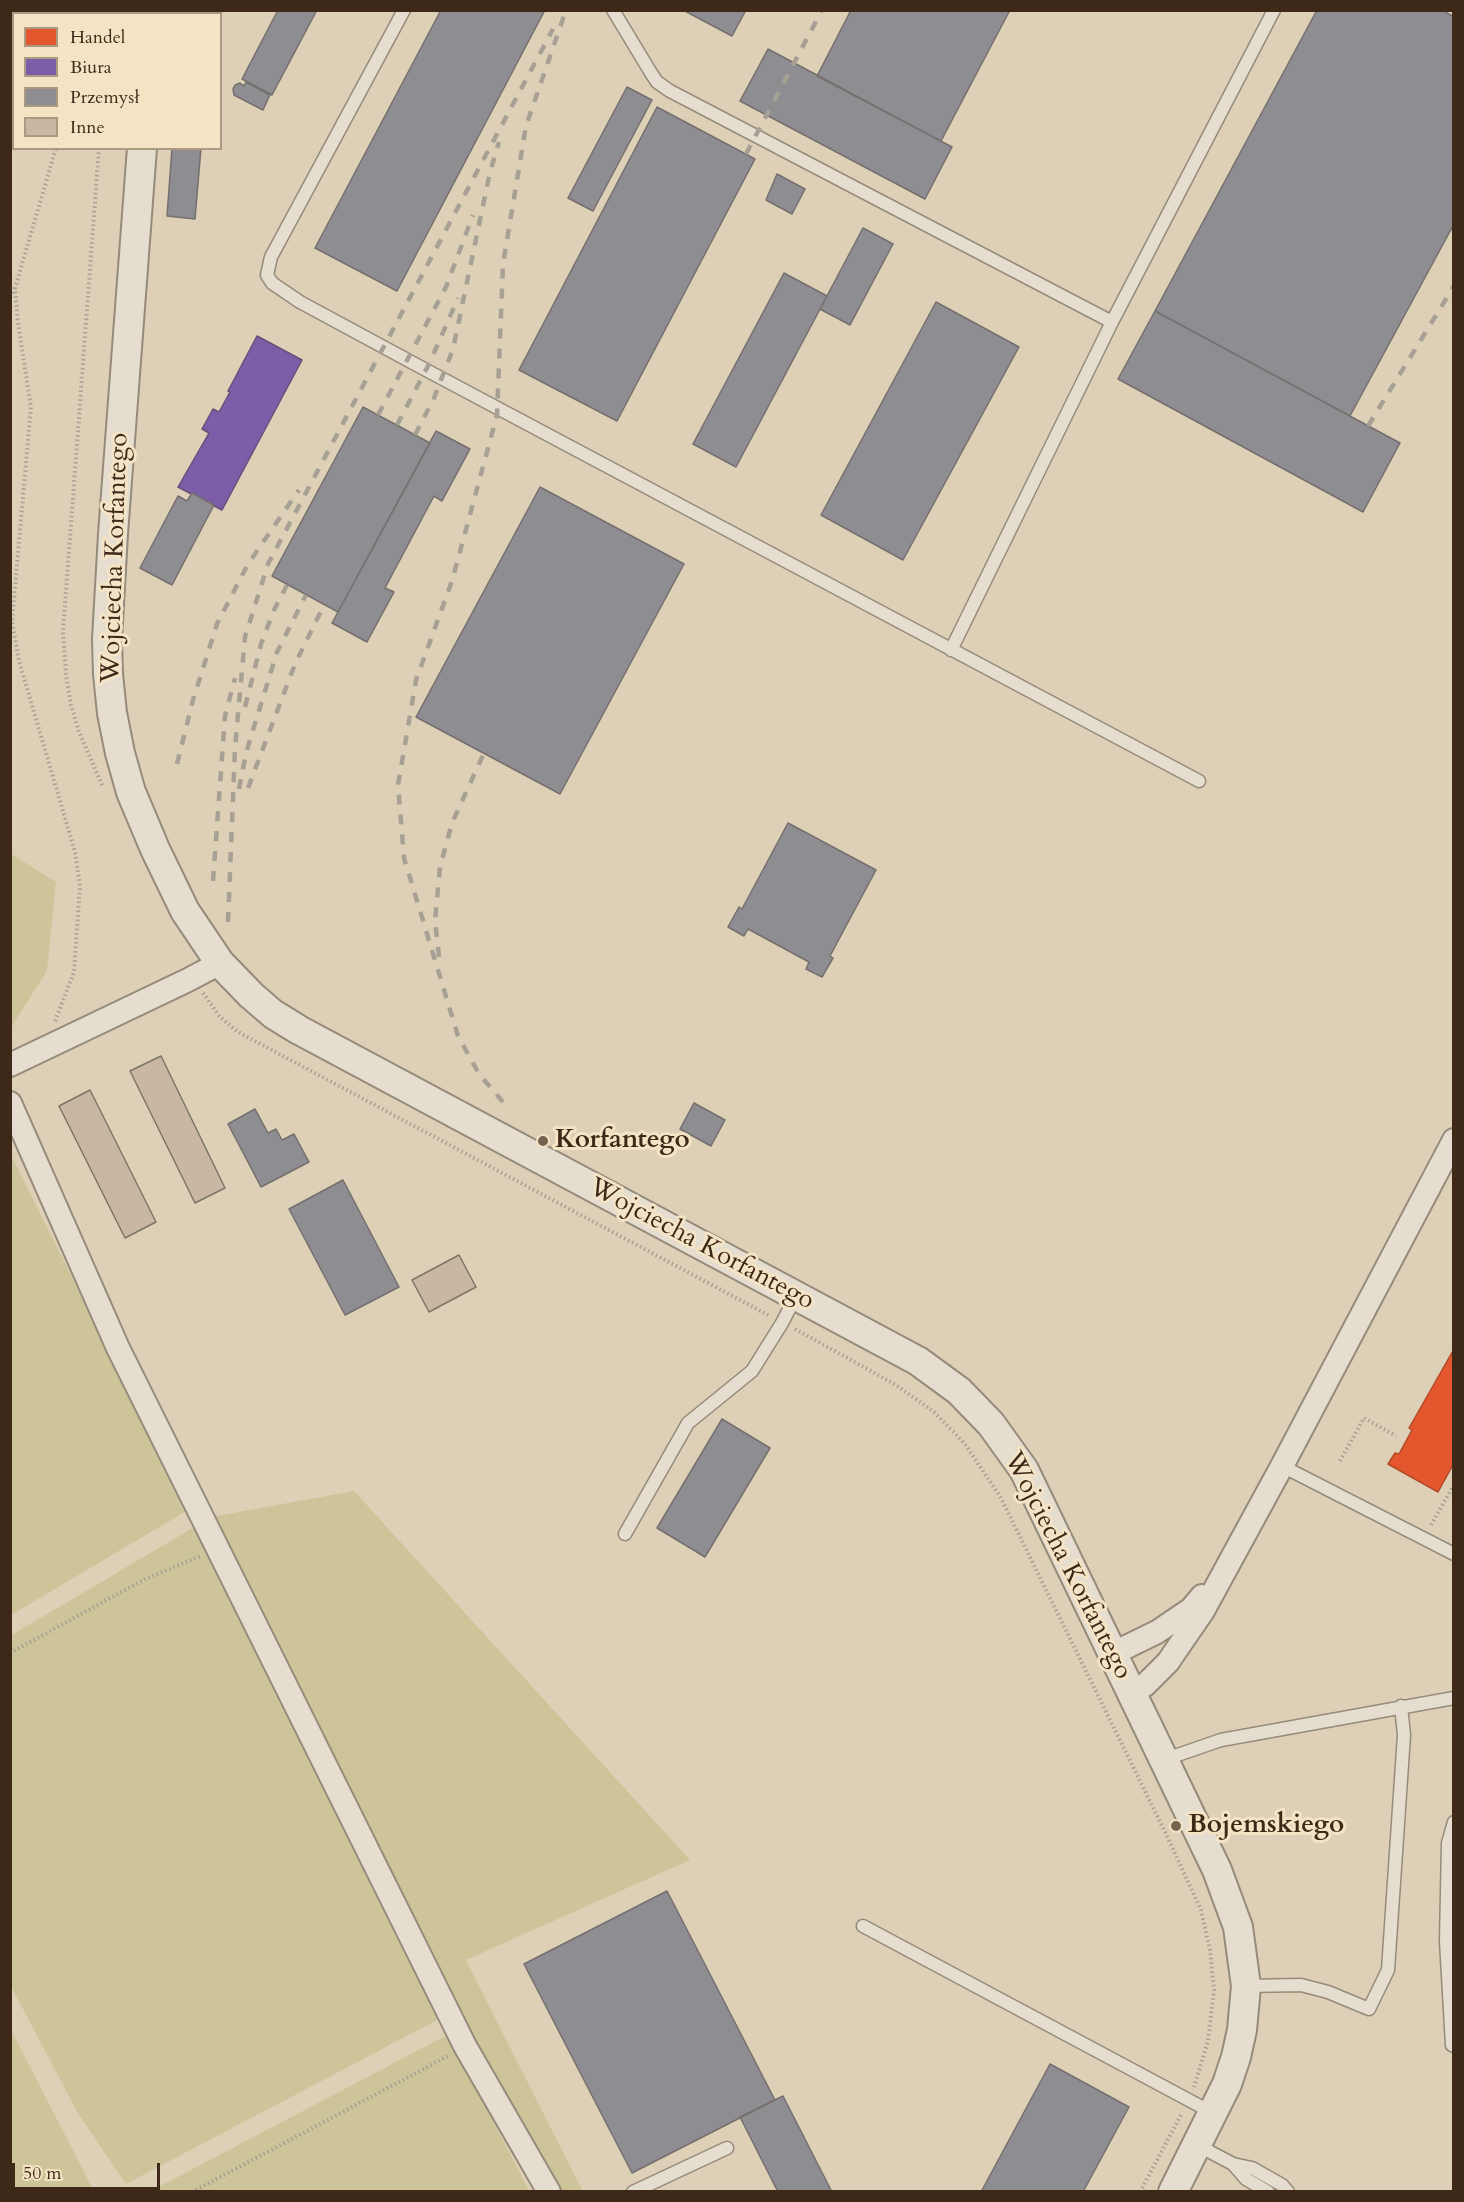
<!DOCTYPE html>
<meta charset="utf-8">
<style>
body{margin:0}
#map{position:relative;width:1464px;height:2202px;overflow:hidden;background:#ded0b6;font-family:Cardo,serif}
canvas{display:block}
.frame{position:absolute;inset:0;border:12px solid #3e2818;pointer-events:none}
.legend{position:absolute;left:12px;top:12px;width:210px;height:138px;box-sizing:border-box;background:#f4e4c5;border:2px solid #ab9980;margin:0;padding:8px 10px;list-style:none;font-size:18px;color:#3e2818}
.legend li{display:flex;align-items:center;gap:12px;height:30px}
.legend b{width:30px;border:2px solid #ab9980}
.scale{position:absolute;left:12px;top:2163px;width:148px;height:27px;box-sizing:border-box;border:3px solid #3e2818;border-top:0;padding-left:8px;font-size:18px;line-height:21px;white-space:nowrap;color:#3e2818;-webkit-text-stroke:4px #f4e4c5;paint-order:stroke}
</style>
<div id="map">
<canvas width="1464" height="2202"></canvas>
<div class="frame"></div>
<ul class="legend">
<li><b style="height:16px;background:#e4572e"></b>Handel</li>
<li><b style="height:16px;background:#7b5ea7"></b>Biura</li>
<li><b style="height:16px;background:#8d8d92"></b>Przemysł</li>
<li><b style="height:16px;background:#c9b7a4"></b>Inne</li>
</ul>
<div class="scale">50 m</div>
</div>
<script>
const g = document.querySelector('canvas').getContext('2d');
g.lineJoin = 'round';
function fill(path, color) {
  g.fillStyle = color;
  g.fill(path, 'evenodd');
}
function shape(rows) {
  const path = new Path2D();
  for (const r of rows) {
    path.moveTo(r[0], r[1]);
    for (let i = 2; i < r.length; i += 2) path.lineTo(r[i], r[i + 1]);
  }
  return path;
}
function trace(path, color, width, dash) {
  g.strokeStyle = color;
  g.lineWidth = width;
  g.lineCap = dash ? 'butt' : 'round';
  g.setLineDash(dash || []);
  g.stroke(path);
}
function label(font, color, halo, rows, align = 'center') {
  g.font = font + ' Cardo,serif';
  g.lineWidth = 6;
  g.setLineDash([]);
  g.textBaseline = 'middle';
  g.strokeStyle = halo;
  g.fillStyle = color;
  for (const [text, x, y, turn = 0] of rows) {
    g.save();
    g.translate(x, y);
    g.rotate((+turn || 0) * Math.PI / 180);
    g.textAlign = isNaN(turn) ? turn : align;
    if (halo) g.strokeText(text, 0, 0);
    g.fillText(text, 0, 0);
    g.restore();
  }
}
fill(shape([
 [11,854,56,882,47,971,11,1027],
 [10,1153,188,1510,11,1615,10,1615],
 [354,1491,690,1860,466,1960,582,2190,580,2191,549,2191,211,1517],
 [196,1526,441,2018,126,2184,77,2112,11,1986,10,1636],
 [11,2030,94,2191,11,2191],
 [449,2034,529,2191,149,2192]
]), '#cdc599');
const shops = shape([
 [1454,1349,1454,1463,1438,1492,1388,1464,1395,1453,1399,1454,1412,1430,1409,1428,1454,1349]
]);
fill(shops, '#e4572e');
trace(shops, '#b24927', 1.5);
const offices = shape([
 [257,336,302,360,222,510,178,487,209,433,202,429,213,409,219,412,230,392,228,391,257,336]
]);
fill(offices, '#7b5ea7');
trace(offices, '#694e7c', 1.5);
const industry = shape([
 [183,10,211,10,211,14,182,14,183,10],
 [278,10,317,10,272,95,242,79,278,10],
 [441,10,545,10,397,291,315,248,441,10],
 [683,10,746,10,732,36,683,10],
 [851,10,1010,10,941,141,817,76,851,10],
 [1317,10,1442,10,1454,17,1454,224,1350,416,1155,311,1317,10],
 [768,49,952,147,925,199,740,101,768,49],
 [246,82,270,95,263,110,234,95,233,89,235,85,240,83,244,86,246,82],
 [627,87,652,100,593,211,568,198,627,87],
 [657,107,755,159,617,421,519,370,657,107],
 [172,148,201,148,195,219,167,216,172,148],
 [777,174,805,189,792,214,766,200,777,174],
 [863,228,893,244,850,325,820,309,863,228],
 [784,273,827,296,736,467,693,444,784,273],
 [936,302,1019,347,903,560,821,515,936,302],
 [1155,311,1400,443,1363,512,1118,379,1155,311],
 [363,407,430,443,338,612,272,576,363,407],
 [436,431,470,449,442,501,434,496,385,588,394,592,367,642,332,623,436,431],
 [540,487,684,564,560,794,416,717,540,487],
 [192,493,214,505,172,585,140,568,178,496,187,501,192,493],
 [788,823,876,870,830,956,833,958,822,977,806,969,809,962,748,929,744,936,728,927,739,907,742,909,788,823],
 [694,1103,725,1120,711,1146,680,1129,694,1103],
 [255,1109,268,1133,276,1129,282,1140,294,1134,309,1162,261,1187,228,1124,255,1109],
 [343,1180,399,1287,345,1315,289,1209,343,1180],
 [722,1419,770,1448,705,1557,657,1528,722,1419],
 [667,1891,775,2100,632,2173,524,1964,667,1891],
 [1050,2064,1129,2107,1083,2192,981,2192,1050,2064],
 [783,2096,832,2192,778,2192,740,2117,783,2096]
]);
fill(industry, '#8d8d92');
trace(industry, '#756f6d', 1.5);
const building = shape([
 [161,1056,225,1188,195,1203,130,1071,161,1056],
 [90,1090,156,1222,125,1238,59,1106,90,1090],
 [459,1255,476,1287,429,1312,412,1280,459,1255]
]);
fill(building, '#c9b7a4');
trace(building, '#7f7566', 1.5);
const service = shape([
 [404,10,271,257,267,275,272,283,300,302,426,370,1199,781],
 [613,10,651,73,657,82,670,91,1112,322,951,650],
 [1112,322,1274,10],
 [1282,1466,1454,1554],
 [625,1534,688,1423,752,1371,782,1323,796,1296],
 [1163,1760,1221,1740,1454,1698],
 [1454,1822,1448,1843,1446,1941,1452,2045,1454,2046],
 [863,1926,1213,2113],
 [1246,1986,1301,1985,1328,1992,1369,2009,1388,1970,1404,1735,1401,1706],
 [1197,2145,1233,2164,1252,2168,1282,2185,1288,2192],
 [1233,2164,1246,2179,1268,2192],
 [633,2192,727,2148]
]);
const minor = shape([
 [10,1065,188,980,220,963],
 [10,1103,118,1348,465,2046,549,2192],
 [1112,1654,1157,1632,1191,1609,1202,1596],
 [1131,1693,1145,1685,1168,1662,1203,1611,1282,1466,1454,1140]
]);
const tertiary = shape([
 [152,14,152,10],
 [142,148,113,534,107,639,108,674,112,713,120,753,131,792,155,849,185,911,220,963,251,995,273,1014,299,1030,918,1361,959,1391,991,1424,1024,1470,1217,1870,1238,1927,1246,1986,1242,2030,1236,2057,1227,2084,1173,2192]
]);
trace(service, '#968b7b', 15);
trace(minor, '#968b7b', 26);
trace(tertiary, '#968b7b', 32);
trace(shape([
 [65,10,66,14],
 [110,14,111,10],
 [99,148,63,632,66,674,71,705,79,732,103,787],
 [10,297,15,288],
 [203,993,220,1017,238,1032,770,1316],
 [55,1021,74,972,80,886,75,852,19,661,12,621,31,407,18,323,15,288,56,148],
 [795,1329,896,1385,934,1412,965,1444,1001,1498,1167,1836,1201,1910,1210,1950,1214,1990,1208,2041,1194,2087],
 [1340,1461,1364,1418,1396,1436],
 [1431,1525,1454,1485],
 [10,1653,145,1579,201,1556],
 [192,2192,448,2056],
 [1140,2192,1182,2113]
]), '#a7a094', 4, [1.5, 3]);
trace(service, '#e4ddd0', 12);
trace(minor, '#e4ddd0', 22);
trace(tertiary, '#e4ddd0', 28);
trace(shape([
 [746,154,822,10],
 [378,415,446,287,473,215],
 [397,425,430,362,458,298],
 [1368,426,1454,286],
 [415,435,434,398,453,349,490,172,499,142],
 [245,707,261,644,274,610,287,585],
 [177,764,193,700,217,624,248,564,299,490],
 [248,788,295,664,324,605],
 [239,789,246,753,277,652,306,595],
 [213,881,225,716,235,678],
 [228,922,235,748,245,637,268,564,553,29],
 [439,957,435,921,440,867,452,823,484,753],
 [503,1102,479,1074,458,1036,404,858,398,785,416,680,452,581,497,415,503,264,526,126,566,10]
]), '#a7a094', 4.5, [10, 10]);
for (const [x, y, r, color] of [
 [543,1141,6,"#76634f"],
 [1176,1826,6,"#76634f"]
]) {
  const dot = new Path2D();
  dot.arc(x, y, r, 0, 2 * Math.PI);
  g.fillStyle = color;
  g.fill(dot);
  trace(dot, '#f4e4c5', 2);
}
label('26px', '#3e2818', '#f4e4c5', [
 ["Wojciecha Korfantego",116,558,-88],
 ["Wojciecha Korfantego",701,1245,28],
 ["Wojciecha Korfantego",1067,1566,63]
]);
label('bold 26px', '#3e2818', '#f4e4c5', [
 ["Korfantego",555,1141],
 ["Bojemskiego",1188,1826]
], 'left');
</script>
